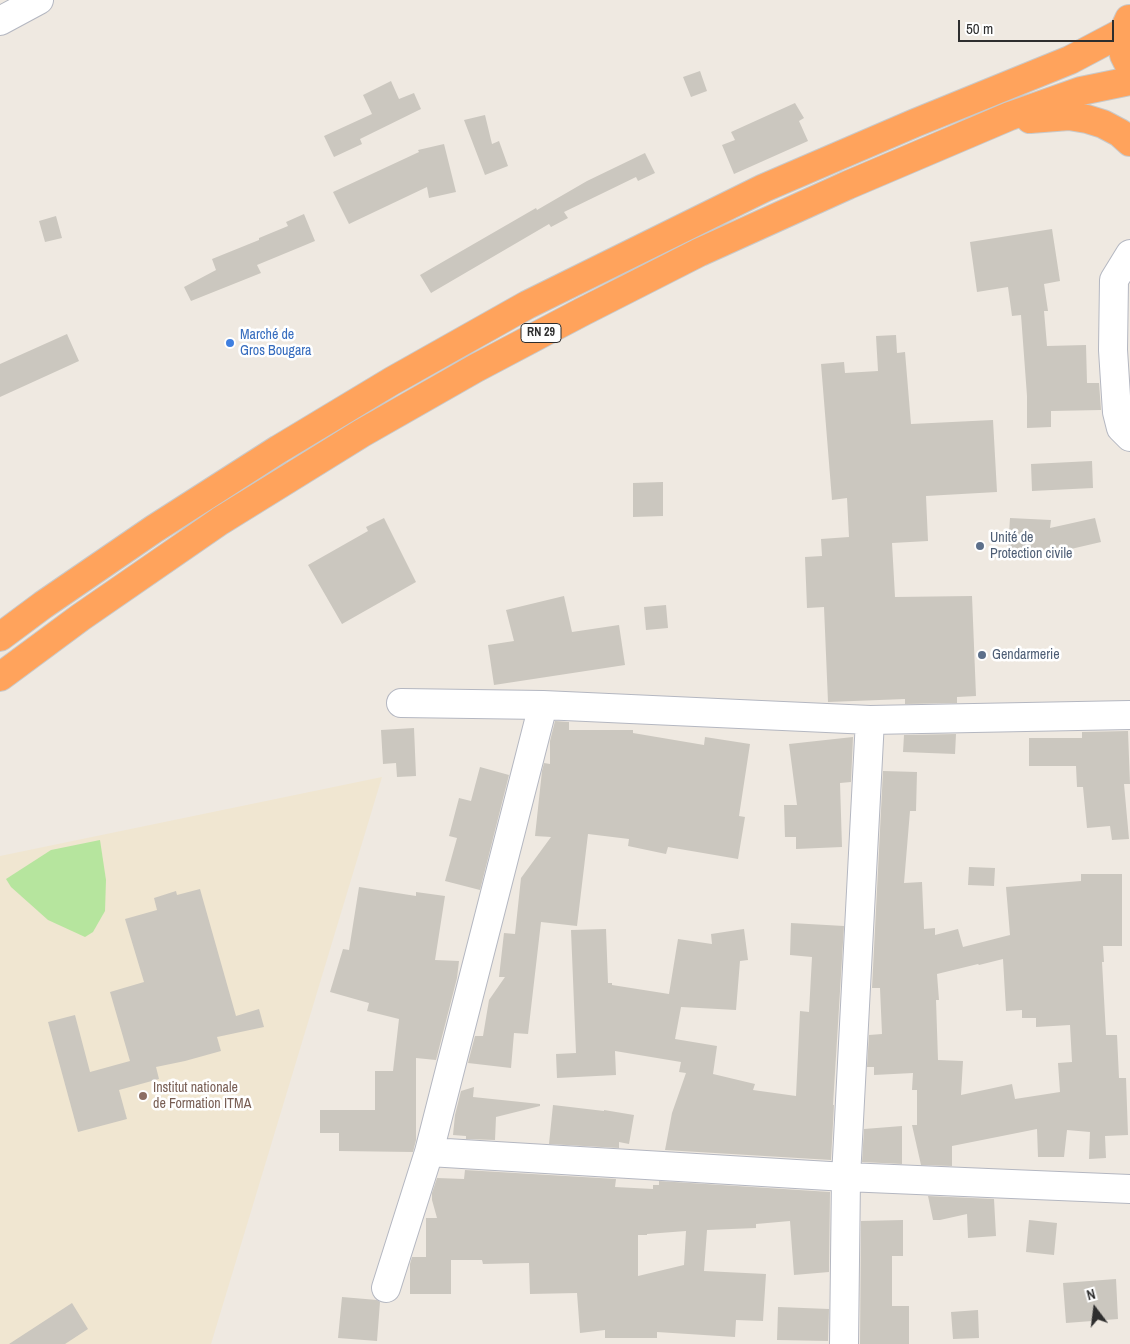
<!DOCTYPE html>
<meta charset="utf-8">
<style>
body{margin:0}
#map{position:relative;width:1130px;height:1344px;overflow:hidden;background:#efe9e1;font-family:"Archivo Narrow",sans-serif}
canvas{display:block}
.north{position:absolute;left:1070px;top:1284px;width:50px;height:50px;-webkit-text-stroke:4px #fff;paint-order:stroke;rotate:345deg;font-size:14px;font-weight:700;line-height:20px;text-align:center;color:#2e2e2e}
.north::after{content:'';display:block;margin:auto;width:18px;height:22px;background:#2e2e2e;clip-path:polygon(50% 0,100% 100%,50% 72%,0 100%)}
.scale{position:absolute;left:958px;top:20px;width:156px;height:22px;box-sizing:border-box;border:2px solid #2e2e2e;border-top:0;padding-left:6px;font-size:15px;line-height:18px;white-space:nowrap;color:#2e2e2e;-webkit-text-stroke:4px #fff;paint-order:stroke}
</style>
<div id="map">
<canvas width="1130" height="1344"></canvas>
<div class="north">N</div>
<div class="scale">50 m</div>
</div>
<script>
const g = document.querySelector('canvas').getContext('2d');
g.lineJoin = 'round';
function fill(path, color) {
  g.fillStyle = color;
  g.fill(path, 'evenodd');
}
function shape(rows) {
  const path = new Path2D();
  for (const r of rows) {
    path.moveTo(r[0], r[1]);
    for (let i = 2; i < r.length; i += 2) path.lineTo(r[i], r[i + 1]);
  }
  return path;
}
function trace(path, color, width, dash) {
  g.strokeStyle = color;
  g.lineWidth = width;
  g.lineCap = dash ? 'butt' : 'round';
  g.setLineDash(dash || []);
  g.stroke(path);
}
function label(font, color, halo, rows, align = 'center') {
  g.font = font + ' "Archivo Narrow",sans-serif';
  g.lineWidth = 5;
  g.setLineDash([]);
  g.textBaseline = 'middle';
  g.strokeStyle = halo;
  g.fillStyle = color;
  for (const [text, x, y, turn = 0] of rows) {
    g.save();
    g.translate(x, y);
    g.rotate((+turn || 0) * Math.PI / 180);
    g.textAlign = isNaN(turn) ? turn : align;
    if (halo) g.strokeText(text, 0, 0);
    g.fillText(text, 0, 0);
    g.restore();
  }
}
fill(shape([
 [382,777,211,1344,0,1344,0,856]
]), '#f0e6d1');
fill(shape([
 [100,840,106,880,105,911,93,932,85,937,48,920,11,887,6,879,51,850]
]), '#b6e59e');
fill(shape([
 [700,71,707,91,691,97,683,77],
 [391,81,399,99,414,93,421,109,360,139,362,144,334,157,324,136,372,114,363,95],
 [795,103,804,118,799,121,808,141,734,174,722,145,735,140,731,132],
 [485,115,492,144,499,141,508,166,485,175,464,120],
 [444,144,456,192,429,198,427,187,349,224,333,192,419,152,418,150],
 [645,153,655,173,638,181,636,177,564,212,568,218,551,227,549,224,431,293,420,275,536,208,537,210,587,181],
 [304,214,315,241,257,265,261,273,191,301,184,287,216,270,212,259,259,240,259,238,288,226,286,222],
 [56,216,62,238,45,242,39,221],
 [1052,229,1060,281,1044,284,1048,311,1044,311,1047,346,1086,345,1087,383,1099,383,1101,410,1051,411,1051,427,1027,428,1027,396,1021,315,1012,316,1008,287,977,292,970,242],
 [67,334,79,361,0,397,0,364],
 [896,335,897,353,905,352,911,424,993,420,997,492,926,496,928,541,892,543,895,597,972,596,976,696,957,697,957,703,905,704,905,699,828,702,824,607,807,608,805,557,822,556,821,539,849,537,847,498,832,500,821,364,844,362,845,373,878,371,876,336],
 [1092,461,1093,488,1032,491,1031,464],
 [663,482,663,516,633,517,633,483],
 [384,518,416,582,342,624,308,565,368,531,366,527],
 [1010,518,1051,520,1050,528,1095,518,1101,542,1058,552,1008,550],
 [564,596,572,632,619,625,625,665,494,685,488,645,514,641,506,610],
 [666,605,668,628,646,630,644,607],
 [555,721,569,722,569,730,633,730,633,733,704,745,705,737,750,744,739,816,745,817,738,859,668,847,666,854,628,846,629,839,588,834,577,926,541,922,528,1034,514,1033,511,1068,468,1063,475,1036,483,1036,489,1000,505,977,499,977,504,933,515,934,521,878,551,837,535,836,542,771,544,763,550,764,550,741],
 [414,728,416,776,397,777,396,763,383,764,381,730],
 [1128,731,1130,784,1124,784,1129,839,1112,840,1110,826,1087,828,1083,787,1077,787,1076,766,1029,766,1029,738,1082,738,1082,732],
 [956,734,955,754,903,752,904,735],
 [853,737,851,782,840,783,842,847,796,849,796,837,785,837,784,805,797,805,789,744],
 [480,767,509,775,480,890,445,881,457,838,449,836,459,798,471,801],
 [883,771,917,772,916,811,910,811,904,883,922,882,924,929,935,928,935,935,958,929,963,947,1010,935,1006,887,1081,881,1081,874,1122,874,1122,946,1103,946,1104,962,1102,962,1106,1035,1117,1035,1119,1078,1126,1078,1128,1135,1105,1136,1106,1158,1089,1159,1090,1132,1067,1130,1064,1157,1038,1157,1037,1129,952,1146,952,1166,921,1165,912,1125,917,1125,917,1090,912,1090,913,1073,874,1075,874,1067,867,1067,869,1035,882,1034,880,988,872,988],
 [1003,959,1006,1011,1022,1010,1022,1018,1036,1018,1036,1027,1070,1025,1072,1062,1058,1063,1060,1092,1015,1099,1012,1084,961,1095,963,1061,938,1060,936,1000,939,1000,937,974,978,964,979,965],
 [969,867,995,868,994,886,968,885],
 [359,887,416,896,416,892,445,896,435,960,459,961,457,978,436,1060,416,1058,416,1140,413,1152,339,1151,339,1133,320,1133,320,1110,375,1110,375,1071,393,1071,399,1019,367,1011,369,1003,330,992,343,949,349,950],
 [200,889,236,1016,259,1009,264,1027,217,1037,221,1051,185,1061,156,1067,159,1079,119,1090,127,1119,78,1132,48,1022,75,1015,90,1072,130,1061,110,992,144,982,125,919,157,910,154,898,176,891,177,895],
 [791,923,844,926,833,1105,834,1105,831,1160,665,1150,672,1113,686,1073,679,1072,681,1062,615,1051,616,1075,557,1078,556,1054,576,1053,571,930,606,929,608,983,612,983,612,985,669,994,678,939,712,944,711,934,744,929,748,960,740,961,736,1010,681,1007,675,1039,717,1046,713,1074,755,1084,753,1090,796,1096,800,1011,809,1012,812,957,790,955],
 [474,1087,473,1097,540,1104,540,1106,496,1117,495,1140,466,1139,466,1136,453,1135,455,1115,461,1091],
 [553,1105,604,1111,604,1110,634,1115,629,1144,619,1142,619,1148,549,1144],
 [902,1126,902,1164,862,1162,864,1129],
 [465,1170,616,1179,615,1187,653,1189,653,1185,659,1185,659,1181,830,1192,829,1272,794,1275,790,1221,756,1224,756,1228,707,1230,704,1271,766,1274,763,1321,736,1320,735,1337,657,1332,657,1338,605,1338,605,1330,580,1333,577,1293,530,1294,529,1263,483,1264,482,1260,451,1260,451,1294,410,1294,410,1264,412,1257,426,1257,426,1218,437,1218,432,1200,432,1193,437,1178,464,1179],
 [686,1231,684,1265,638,1276,638,1235,647,1235,647,1234],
 [928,1196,994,1199,996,1236,968,1238,967,1214,940,1220,933,1220],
 [903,1220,903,1256,892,1256,892,1306,909,1306,909,1344,860,1344,861,1221],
 [1029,1220,1057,1223,1054,1255,1026,1252],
 [1116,1279,1118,1319,1066,1323,1063,1283],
 [342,1297,377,1300,380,1302,377,1341,338,1338],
 [72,1303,88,1329,65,1344,9,1344],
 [778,1307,829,1309,828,1341,777,1340],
 [978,1310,979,1338,953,1339,951,1312]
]), '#cbc7bf');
const minor = shape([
 [0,21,39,0],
 [1130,254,1114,280,1113,350,1117,412,1121,428,1130,437],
 [401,703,543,705,870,720,1130,715],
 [429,1152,846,1177,1130,1189],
 [386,1288,429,1152,543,705],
 [844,1344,846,1177,870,720]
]);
const highway = shape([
 [1129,19,1123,32,1122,43,1124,55,1130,67],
 [1030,119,1069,116,1087,119,1103,124,1120,133,1130,142],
 [0,637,43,605,154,529,279,449,392,381,527,305,764,188,915,123,1070,60,1123,32],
 [0,677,81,617,220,521,362,433,476,368,582,312,700,252,848,185,1010,116,1081,91,1130,81]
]);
trace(minor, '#b4b7c1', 30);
trace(highway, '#c9c9c9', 30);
trace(minor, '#fff', 28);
trace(highway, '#ffa35c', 28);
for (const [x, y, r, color] of [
 [230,343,5,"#3f7fe0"],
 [980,546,5,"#5c6f8a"],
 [982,655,5,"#5c6f8a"],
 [143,1096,5,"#8d6e63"]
]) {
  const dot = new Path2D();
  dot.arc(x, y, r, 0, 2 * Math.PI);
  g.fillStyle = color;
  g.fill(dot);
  trace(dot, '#fff', 2);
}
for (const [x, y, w] of [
 [541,333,40]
]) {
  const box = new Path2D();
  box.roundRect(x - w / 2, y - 9.5, w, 19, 4);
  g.fillStyle = '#fff';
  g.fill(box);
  trace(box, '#2e2e2e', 1);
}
label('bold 12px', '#2e2e2e', null, [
 ["RN 29",541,333]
]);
label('14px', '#366cbe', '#fff', [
 ["Marché de",240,335],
 ["Gros Bougara",240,351]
], 'left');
label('14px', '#4e5e75', '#fff', [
 ["Unité de",990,538],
 ["Protection civile",990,554],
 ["Gendarmerie",992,655]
], 'left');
label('14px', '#785e54', '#fff', [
 ["Institut nationale",153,1088],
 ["de Formation ITMA",153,1104]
], 'left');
</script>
